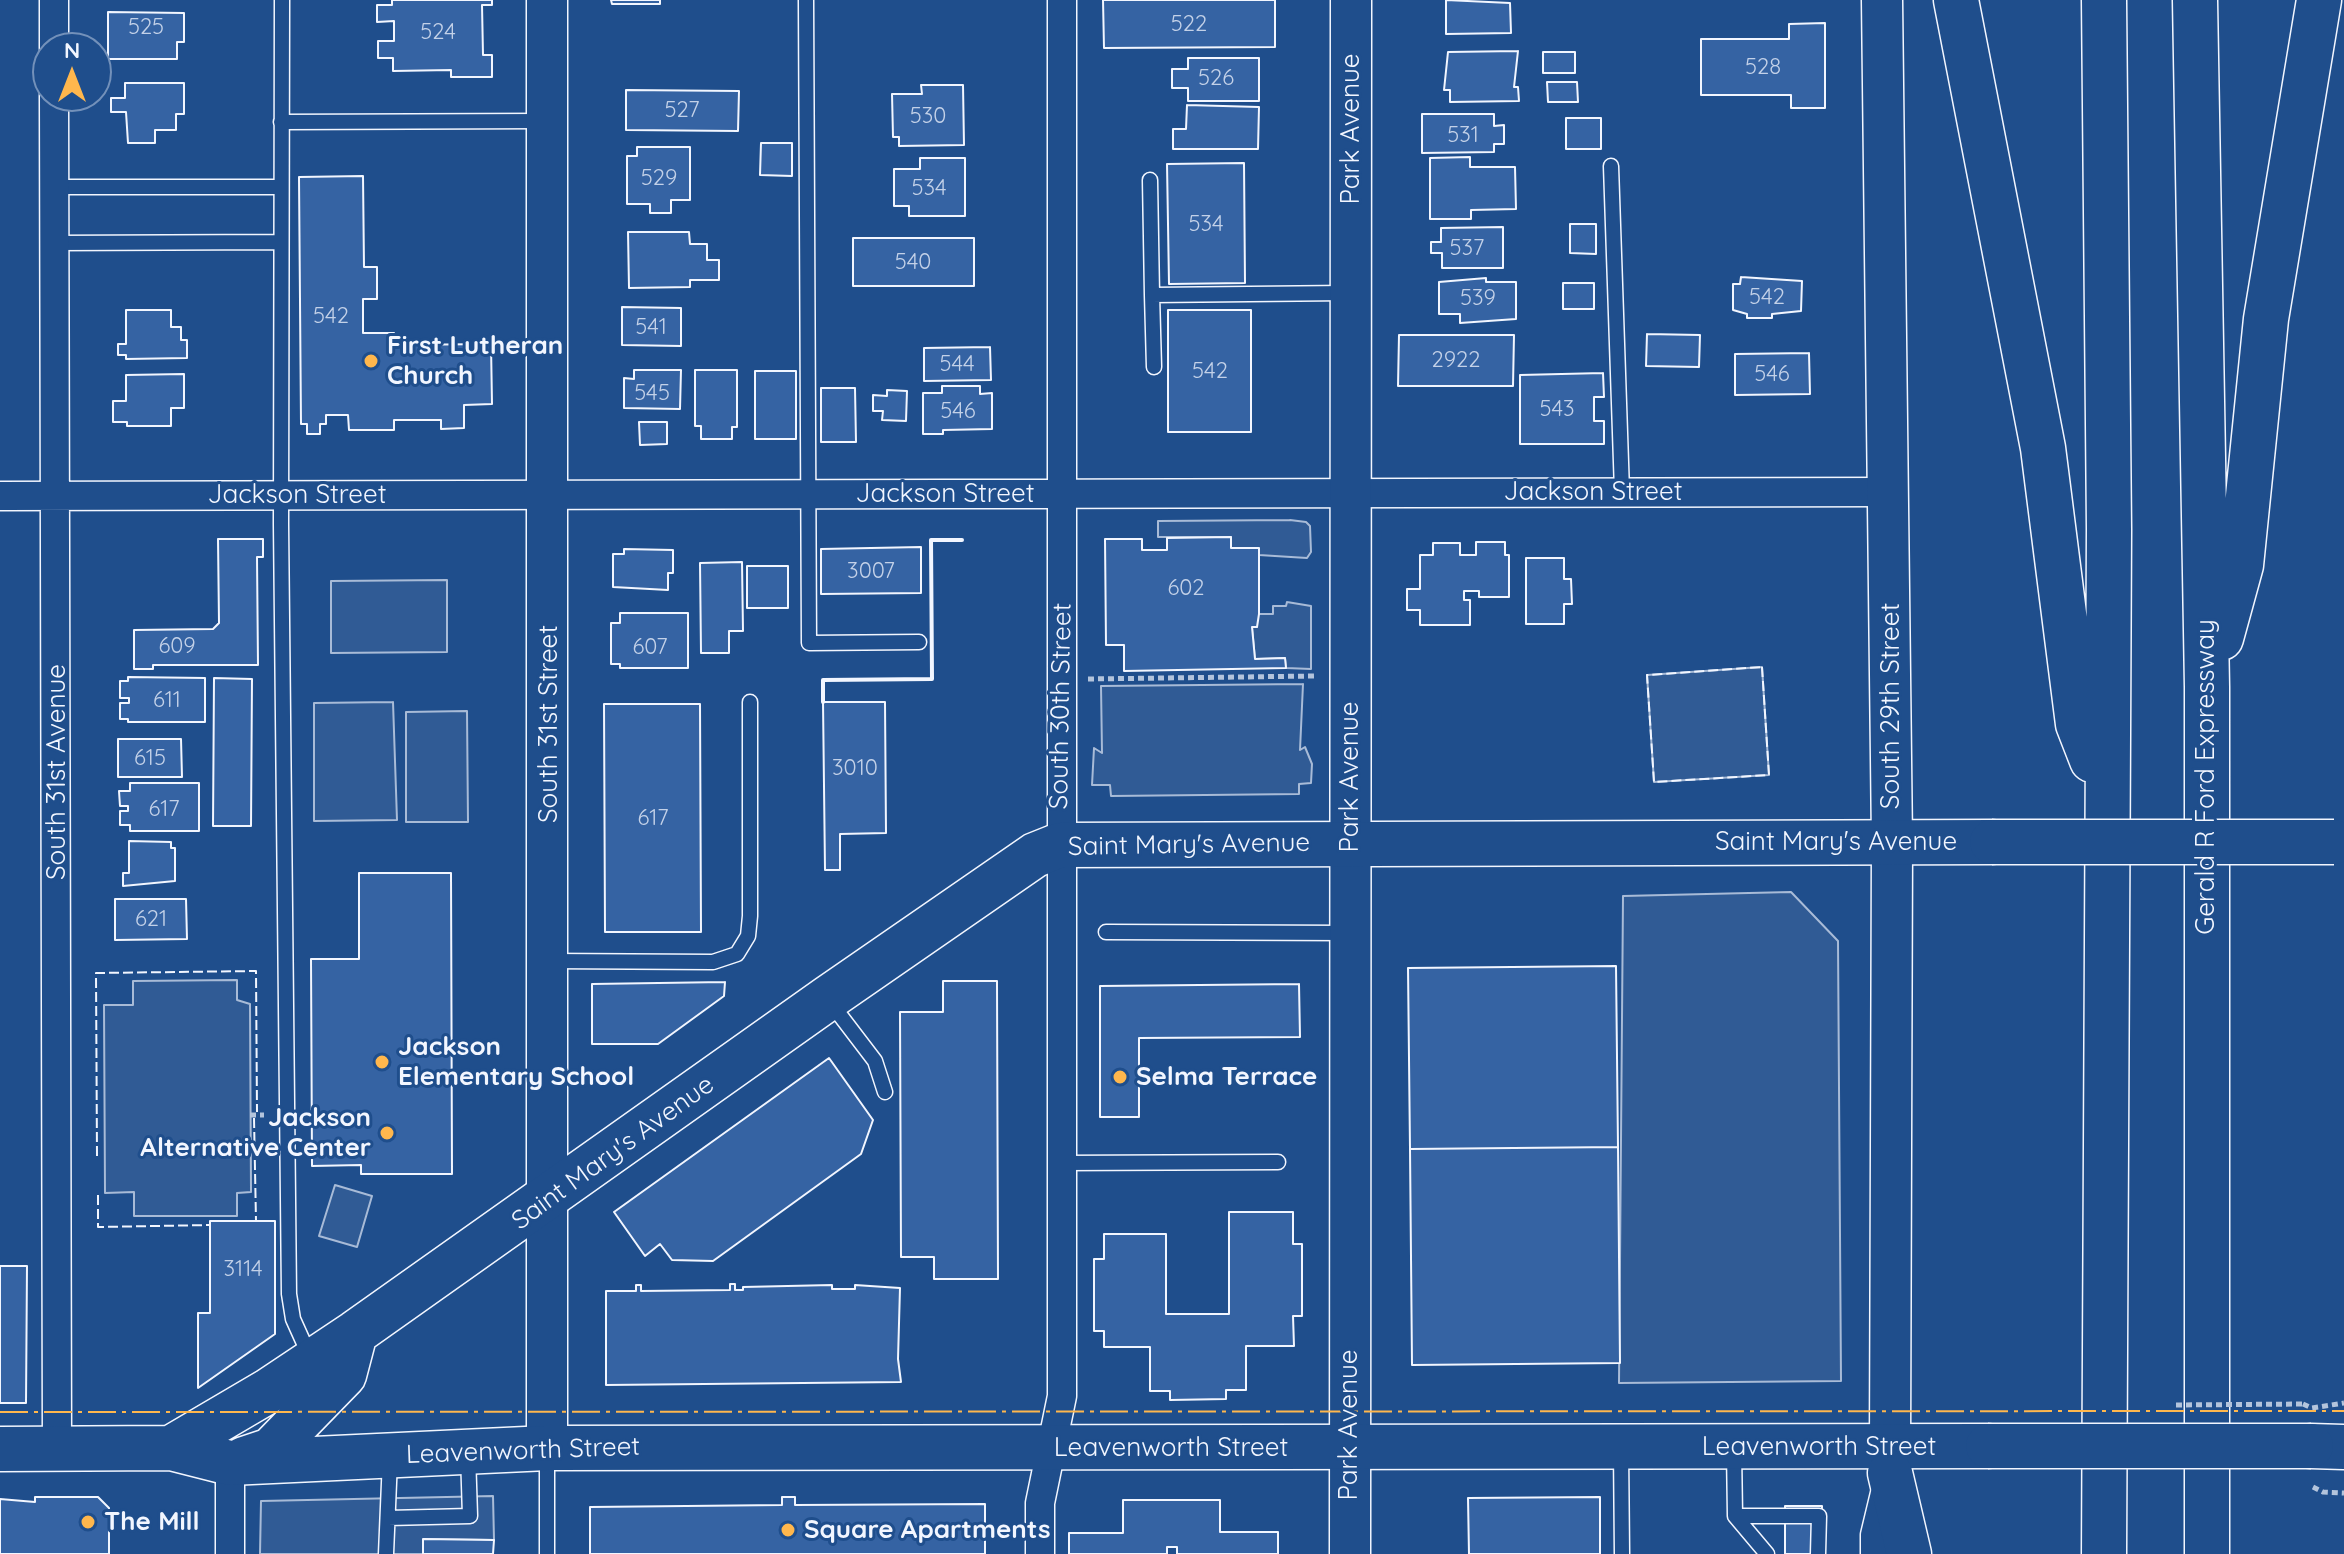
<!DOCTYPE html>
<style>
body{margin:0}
#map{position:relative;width:2344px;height:1554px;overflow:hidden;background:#1f4e8c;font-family:Quicksand,sans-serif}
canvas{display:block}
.north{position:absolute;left:32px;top:32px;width:80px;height:80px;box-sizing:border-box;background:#1f4e8c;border:2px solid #7391ba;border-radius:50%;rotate:0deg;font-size:22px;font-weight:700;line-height:32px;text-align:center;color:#f2f6ff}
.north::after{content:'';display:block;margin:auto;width:28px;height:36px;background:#ffb74d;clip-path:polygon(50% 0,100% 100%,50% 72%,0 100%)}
</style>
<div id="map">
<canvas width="2344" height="1554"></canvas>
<div class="north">N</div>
</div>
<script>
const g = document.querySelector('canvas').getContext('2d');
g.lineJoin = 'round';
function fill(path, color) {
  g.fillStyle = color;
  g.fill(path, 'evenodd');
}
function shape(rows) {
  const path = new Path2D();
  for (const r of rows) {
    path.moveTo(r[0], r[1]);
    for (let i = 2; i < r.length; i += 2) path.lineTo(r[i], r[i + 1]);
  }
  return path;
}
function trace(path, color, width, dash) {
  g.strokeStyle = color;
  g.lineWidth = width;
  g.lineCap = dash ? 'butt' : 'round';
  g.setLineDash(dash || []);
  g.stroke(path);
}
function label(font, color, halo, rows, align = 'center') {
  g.font = font + ' Quicksand,sans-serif';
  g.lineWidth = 6;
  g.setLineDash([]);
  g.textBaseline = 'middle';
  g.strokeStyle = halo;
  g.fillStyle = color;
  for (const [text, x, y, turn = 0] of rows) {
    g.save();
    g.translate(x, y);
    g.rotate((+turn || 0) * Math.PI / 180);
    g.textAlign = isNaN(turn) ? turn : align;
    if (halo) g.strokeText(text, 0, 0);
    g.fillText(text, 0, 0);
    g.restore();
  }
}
const built = shape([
 [1290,520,1306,522,1310,526,1311,552,1307,558,1259,555,1231,548,1231,537,1158,537,1158,521,1290,520],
 [447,580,447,652,331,653,331,581,447,580],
 [1287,602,1311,606,1311,669,1286,668,1285,658,1255,659,1252,627,1257,626,1257,614,1273,614,1273,606,1286,606,1287,602],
 [1762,667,1769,775,1654,782,1647,675,1762,667],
 [1303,684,1300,750,1305,747,1312,764,1311,783,1299,784,1299,794,1111,796,1110,785,1092,785,1094,748,1102,753,1101,686,1303,684],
 [393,702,397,820,314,821,314,703,393,702],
 [467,711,468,822,406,822,406,712,467,711],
 [1791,892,1838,941,1841,1381,1619,1383,1623,896,1791,892],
 [237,980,237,1000,250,1004,251,1192,237,1193,237,1216,134,1216,134,1192,105,1193,104,1005,133,1005,133,981,237,980],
 [335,1185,372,1196,357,1247,319,1236,335,1185],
 [493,1496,494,1540,424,1539,423,1554,260,1554,261,1501,493,1496]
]);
fill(built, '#305b95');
trace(built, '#a8bbd7', 2);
const building = shape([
 [392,0,492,0,492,5,482,5,483,55,492,55,492,77,451,77,451,70,393,71,393,58,378,58,378,41,394,41,394,21,377,22,377,5,392,5,392,0],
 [611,0,660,0,660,4,612,4,611,0],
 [1103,0,1275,0,1275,47,1104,48,1103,0],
 [1446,0,1510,3,1511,33,1446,34,1446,0],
 [108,12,184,13,184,42,177,42,177,59,108,59,108,12],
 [1825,23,1825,108,1791,108,1791,95,1701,95,1701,39,1789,39,1789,24,1825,23],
 [1518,51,1514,87,1518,87,1519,101,1450,102,1450,90,1444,90,1448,52,1518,51],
 [1543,52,1575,52,1575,73,1543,73,1543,52],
 [1188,58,1259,58,1259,101,1188,101,1188,88,1172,88,1172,69,1188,69,1188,58],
 [1547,82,1577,82,1578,102,1548,102,1547,82],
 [125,83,184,83,184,114,176,114,176,130,155,130,155,143,128,143,126,112,111,112,111,98,125,98,125,83],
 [921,85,963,85,964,145,899,146,899,137,893,137,892,94,922,94,921,85],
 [626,90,739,91,738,131,626,130,626,90],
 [1187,105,1259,107,1258,149,1173,149,1173,129,1186,129,1187,105],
 [1422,114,1494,114,1494,126,1504,125,1504,144,1494,144,1494,152,1422,153,1422,114],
 [1566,118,1601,118,1601,149,1566,149,1566,118],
 [761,143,792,143,792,176,760,175,761,143],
 [637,147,690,147,690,200,671,200,671,213,650,213,650,204,627,204,627,156,637,156,637,147],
 [1470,157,1470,167,1515,167,1516,209,1471,210,1471,219,1430,219,1430,158,1470,157],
 [920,158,965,158,965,216,909,216,909,206,894,206,894,169,920,169,920,158],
 [1244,163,1245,283,1169,284,1167,164,1244,163],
 [363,176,364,267,377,267,377,299,363,299,363,333,394,333,394,345,491,344,492,404,464,405,464,428,441,429,441,420,394,420,394,430,349,430,348,415,326,415,326,424,320,424,320,434,307,434,307,424,301,424,299,177,363,176],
 [1570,224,1596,224,1596,254,1570,253,1570,224],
 [1503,227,1503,268,1442,268,1442,253,1431,253,1431,242,1441,242,1441,228,1503,227],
 [628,232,689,232,690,244,707,244,707,260,719,260,719,280,690,280,690,287,629,288,628,232],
 [853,238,974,238,974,286,853,286,853,238],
 [1741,277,1802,281,1801,311,1772,314,1772,318,1747,318,1747,314,1733,310,1733,284,1740,284,1741,277],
 [1486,278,1486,282,1516,282,1516,319,1460,323,1460,314,1439,314,1439,282,1486,278],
 [1563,283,1594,283,1594,309,1563,309,1563,283],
 [622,307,681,308,681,346,622,345,622,307],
 [126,310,171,310,171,327,181,327,181,340,187,340,187,358,126,359,126,355,118,355,118,344,126,344,126,310],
 [1168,310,1251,310,1251,432,1168,432,1168,310],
 [1647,334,1700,335,1699,367,1646,366,1647,334],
 [1399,335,1514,335,1513,386,1398,386,1399,335],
 [990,347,991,380,924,381,924,348,990,347],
 [1809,353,1810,394,1735,395,1735,354,1809,353],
 [634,370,681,370,680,409,624,408,624,378,634,379,634,370],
 [695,370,737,370,737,427,732,427,732,439,701,439,701,426,695,426,695,370],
 [755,371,796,371,796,439,755,439,755,371],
 [1603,373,1604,397,1594,397,1594,421,1604,421,1604,444,1520,444,1520,375,1603,373],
 [184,374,184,408,171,408,171,426,127,426,127,422,113,422,113,401,126,401,126,375,184,374],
 [942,386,980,386,980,394,992,393,992,429,943,430,943,434,923,434,923,393,942,393,942,386],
 [821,388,855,388,856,442,821,442,821,388],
 [887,390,907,391,906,421,882,420,883,411,873,411,873,395,887,396,887,390],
 [639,422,667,422,667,444,640,445,639,422],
 [1231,537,1231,548,1259,548,1259,614,1257,627,1252,627,1255,659,1285,658,1286,668,1124,671,1124,645,1106,645,1105,539,1142,539,1142,550,1167,550,1167,538,1231,537],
 [218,539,263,539,263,557,257,557,258,665,153,665,153,669,134,669,134,630,213,629,219,623,218,539],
 [1476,542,1505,542,1505,555,1509,555,1509,597,1479,597,1479,591,1464,591,1464,600,1470,600,1470,625,1420,625,1420,610,1407,610,1407,589,1420,589,1420,555,1433,555,1433,543,1460,543,1460,555,1476,555,1476,542],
 [921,547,921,593,821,594,821,549,921,547],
 [624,549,673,550,673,573,668,573,668,590,613,587,613,554,624,554,624,549],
 [1526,558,1564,558,1564,579,1571,579,1572,604,1564,604,1564,624,1526,624,1526,558],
 [742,562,743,631,729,631,729,653,701,653,700,563,742,562],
 [747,566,788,566,788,608,747,608,747,566],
 [620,613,688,613,688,668,620,668,620,664,611,664,611,623,620,623,620,613],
 [128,677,205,678,205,722,128,722,128,719,120,719,120,703,129,703,129,698,120,698,120,681,128,681,128,677],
 [214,678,252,679,251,826,213,826,214,678],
 [823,702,885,702,886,833,840,834,840,870,825,870,823,702],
 [604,704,700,704,701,932,605,932,604,704],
 [118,739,181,739,182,777,118,777,118,739],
 [130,783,199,783,199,831,130,831,130,825,120,825,120,811,128,811,128,806,120,806,119,791,130,791,130,783],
 [129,841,171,842,171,848,175,848,175,881,123,886,123,873,129,873,129,841],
 [359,873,451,873,452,1174,361,1174,361,1165,312,1166,311,959,359,959,359,873],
 [115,899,186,899,187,939,115,940,115,899],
 [1616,966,1618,1147,1410,1149,1408,968,1616,966],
 [943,981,997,981,998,1279,934,1279,934,1257,901,1257,900,1012,943,1012,943,981],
 [725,982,724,996,658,1044,592,1044,592,984,725,982],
 [1299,984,1300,1037,1139,1038,1139,1117,1100,1117,1100,986,1299,984],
 [829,1058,873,1120,861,1154,713,1261,672,1260,660,1244,645,1256,614,1212,829,1058],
 [1618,1147,1620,1363,1412,1365,1410,1149,1618,1147],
 [1229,1212,1293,1212,1293,1244,1302,1244,1302,1316,1293,1316,1294,1346,1246,1346,1246,1390,1226,1390,1226,1399,1170,1400,1170,1391,1150,1391,1150,1347,1104,1347,1104,1331,1094,1331,1094,1259,1104,1259,1104,1234,1166,1234,1166,1314,1229,1314,1229,1212],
 [210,1221,275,1221,275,1334,198,1388,198,1313,210,1313,210,1221],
 [0,1266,27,1266,26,1403,0,1403,0,1266],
 [730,1284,735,1284,735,1290,743,1290,743,1287,832,1285,832,1289,855,1289,855,1285,900,1288,898,1359,901,1382,606,1385,606,1291,636,1291,636,1285,641,1285,641,1291,730,1290,730,1284],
 [35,1497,98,1497,109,1508,109,1554,0,1554,0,1499,35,1502,35,1497],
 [782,1497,795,1497,795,1505,985,1504,985,1554,590,1554,590,1507,782,1505,782,1497],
 [1600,1497,1600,1554,1469,1554,1468,1498,1600,1497],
 [1123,1500,1220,1500,1220,1532,1278,1532,1278,1554,1177,1554,1177,1547,1167,1547,1167,1554,1069,1554,1069,1533,1123,1533,1123,1500],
 [1785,1506,1822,1506,1821,1554,1785,1554,1785,1506],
 [423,1539,494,1540,493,1554,423,1554,423,1539]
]);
fill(building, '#3563a3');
trace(building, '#f2f6ff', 2);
const lane = shape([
 [282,0,281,524,289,1294,293,1319,311,1359],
 [806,0,809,643,919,642],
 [281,122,543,121],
 [1611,166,1622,492],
 [1150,180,1152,295],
 [55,187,281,187],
 [55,243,281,242],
 [1154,367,1152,295,1347,293],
 [1106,932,1350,933],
 [548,961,713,962,737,954,748,936,750,916,750,702],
 [830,1002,875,1061,885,1092],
 [1061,1163,1278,1162],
 [1621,1449,1622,1554],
 [1734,1450,1735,1516,1767,1554],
 [1735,1516,1819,1516,1818,1554],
 [388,1518,470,1516,468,1454],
 [386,1554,390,1459],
 [547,1554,547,1452]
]);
const street = shape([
 [54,0,54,48],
 [54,96,57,1449],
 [0,496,1889,492],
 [230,1554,230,1463],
 [1040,1554,1040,1503,1062,1396,1062,0],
 [1875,1554,1875,1535,1887,1485]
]);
const secondary = shape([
 [547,0,547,1448],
 [1882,0,1892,842,1890,1447],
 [1350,1554,1351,0]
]);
const primary = shape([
 [2311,1446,2344,1447],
 [171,1448,268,1391,355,1333,828,998,1035,855,1060,845,1992,842],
 [0,1449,171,1448,230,1463,547,1448,1988,1446],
 [244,1459,271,1450,344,1375,355,1333]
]);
const highway = shape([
 [1956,0,2043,448,2078,724,2092,760],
 [2104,0,2109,529,2104,1554],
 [2195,0,2207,687,2207,1554],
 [2221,638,2241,565,2266,319,2319,0],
 [1890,1473,1909,1554]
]);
trace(lane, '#f2f6ff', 17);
trace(street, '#f2f6ff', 31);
trace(secondary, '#f2f6ff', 43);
trace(primary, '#f2f6ff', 47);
trace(highway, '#f2f6ff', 47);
trace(shape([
 [1088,679,1315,676],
 [250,1115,264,1115],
 [2303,1404,2312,1408,2344,1403],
 [2313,1487,2323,1492,2344,1493]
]), '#b3c4dc', 5, [6, 4]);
trace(lane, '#1f4e8c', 14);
trace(street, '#1f4e8c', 28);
trace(secondary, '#1f4e8c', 40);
trace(primary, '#1f4e8c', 44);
trace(highway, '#1f4e8c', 44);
const primaryBridge = shape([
 [1992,842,2334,842],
 [1988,1446,2311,1446]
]);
trace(primaryBridge, '#f2f6ff', 47, []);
trace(shape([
 [2176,1405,2303,1404]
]), '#b3c4dc', 5, [6, 4]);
trace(primaryBridge, '#1f4e8c', 44);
trace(shape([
 [1762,667,1769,775,1654,782,1647,675,1762,667],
 [254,1118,256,1221],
 [97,1156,96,973,256,971,257,1112],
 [98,1195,98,1227,210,1225]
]), '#f2f6ff', 2, [10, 4]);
trace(shape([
 [823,702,823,680,932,679,931,540,962,540]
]), '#f2f6ff', 4);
trace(shape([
 [0,1412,2344,1411]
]), '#ffb74d', 2, [28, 6, 4, 6]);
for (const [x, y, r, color] of [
 [371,361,8,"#ffb74d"],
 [382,1062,8,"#ffb74d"],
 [1120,1077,8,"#ffb74d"],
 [387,1133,8,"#ffb74d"],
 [88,1522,8,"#ffb74d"],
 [788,1530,8,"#ffb74d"]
]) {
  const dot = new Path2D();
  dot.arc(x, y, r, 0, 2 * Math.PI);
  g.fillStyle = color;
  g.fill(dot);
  trace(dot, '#1f4e8c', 3);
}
label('22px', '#c3d1e8', null, [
 ["522",1189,24],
 ["525",146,27],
 ["524",438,32],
 ["528",1763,67],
 ["526",1216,78],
 ["527",682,110],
 ["530",928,116],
 ["531",1463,135],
 ["529",659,178],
 ["534",929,188],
 ["534",1206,224],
 ["537",1467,248],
 ["540",913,262],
 ["542",1767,297],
 ["539",1478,298],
 ["542",331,316],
 ["541",651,327],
 ["2922",1456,360],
 ["544",957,364],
 ["542",1210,371],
 ["546",1772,374],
 ["545",652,393],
 ["543",1557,409],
 ["546",958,411],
 ["3007",871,571],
 ["602",1186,588],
 ["609",177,646],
 ["607",650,647],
 ["611",167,700],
 ["615",150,758],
 ["3010",855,768],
 ["617",164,809],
 ["617",653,818],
 ["621",151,919],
 ["3114",243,1269]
]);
label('26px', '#f2f6ff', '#1f4e8c', [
 ["Park Avenue",1351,129,-90],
 ["Jackson Street",1593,492],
 ["Jackson Street",945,494],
 ["Jackson Street",297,495],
 ["South 30th Street",1061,706,-89],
 ["South 29th Street",1891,706,-90],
 ["South 31st Street",549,724,-90],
 ["South 31st Avenue",57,772,-90],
 ["Park Avenue",1350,777,-90],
 ["Gerald R Ford Expressway",2206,777,-90],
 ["Saint Mary's Avenue",1836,842],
 ["Saint Mary's Avenue",1189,845,-1],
 ["Saint Mary's Avenue",613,1153,-36],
 ["Park Avenue",1349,1425,-90],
 ["Leavenworth Street",1819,1447],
 ["Leavenworth Street",1171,1448],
 ["Leavenworth Street",523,1451,-2]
]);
label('bold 26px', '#f2f6ff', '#1f4e8c', [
 ["First Lutheran",387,346],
 ["Church",387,376],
 ["Jackson",398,1047],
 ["Elementary School",398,1077],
 ["Selma Terrace",1136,1077],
 ["Jackson",371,1118,"right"],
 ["Alternative Center",371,1148,"right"],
 ["The Mill",104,1522],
 ["Square Apartments",804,1530]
], 'left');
</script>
